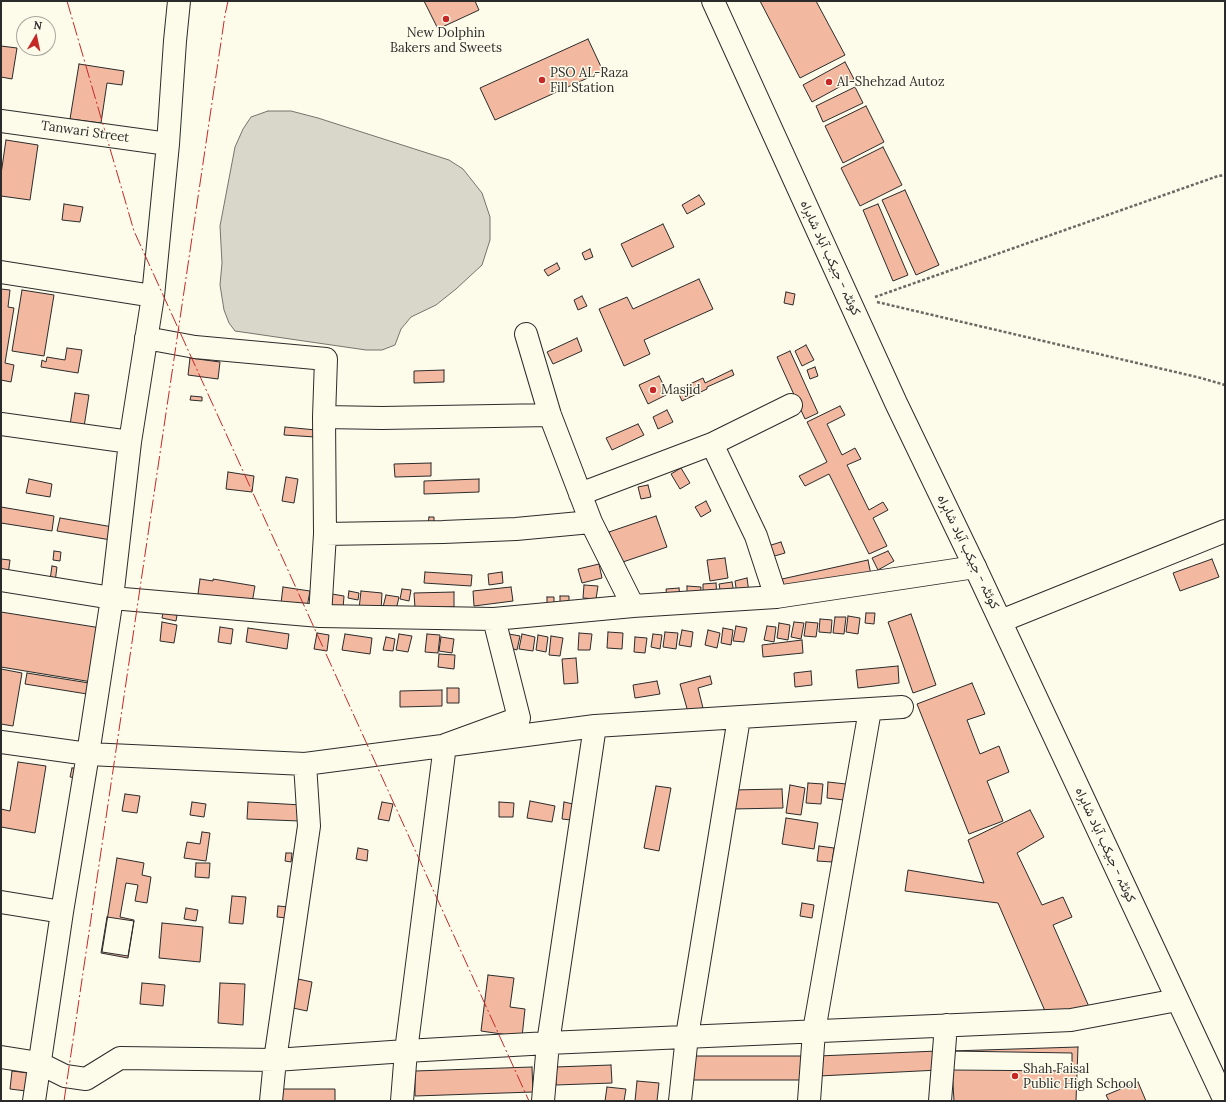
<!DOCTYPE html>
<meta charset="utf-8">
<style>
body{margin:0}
#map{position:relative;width:1226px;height:1102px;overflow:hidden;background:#fdfbea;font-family:Lora,serif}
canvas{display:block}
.frame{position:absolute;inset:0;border:2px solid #2b2b2b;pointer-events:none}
.north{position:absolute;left:16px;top:16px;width:40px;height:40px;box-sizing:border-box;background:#fdfbea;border:1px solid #a9a89e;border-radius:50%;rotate:9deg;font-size:11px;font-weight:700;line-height:16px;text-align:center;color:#2b2b2b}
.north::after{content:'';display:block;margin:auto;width:14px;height:18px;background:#c62828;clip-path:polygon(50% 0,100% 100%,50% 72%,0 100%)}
</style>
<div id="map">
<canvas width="1226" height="1102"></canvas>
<div class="frame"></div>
<div class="north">N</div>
</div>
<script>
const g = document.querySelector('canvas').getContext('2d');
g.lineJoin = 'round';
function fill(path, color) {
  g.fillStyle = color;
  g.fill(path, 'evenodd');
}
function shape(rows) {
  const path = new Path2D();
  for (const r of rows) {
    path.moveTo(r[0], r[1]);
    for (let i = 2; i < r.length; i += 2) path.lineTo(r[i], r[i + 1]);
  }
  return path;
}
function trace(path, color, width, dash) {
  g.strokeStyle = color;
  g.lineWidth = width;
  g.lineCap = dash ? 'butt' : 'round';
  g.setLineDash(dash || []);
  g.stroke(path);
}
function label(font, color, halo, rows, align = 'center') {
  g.font = font + ' Lora,Vazirmatn,serif';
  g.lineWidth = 3;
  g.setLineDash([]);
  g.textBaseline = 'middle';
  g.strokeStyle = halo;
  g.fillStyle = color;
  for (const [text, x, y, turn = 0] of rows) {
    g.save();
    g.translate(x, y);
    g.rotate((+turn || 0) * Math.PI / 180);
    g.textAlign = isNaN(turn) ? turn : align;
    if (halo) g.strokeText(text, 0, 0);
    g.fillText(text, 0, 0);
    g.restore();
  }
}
const water = shape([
 [268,111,291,111,318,118,449,160,463,169,482,193,490,217,490,240,482,265,456,289,436,305,411,317,401,329,395,345,382,350,366,350,235,331,229,323,224,310,220,285,222,263,220,226,235,147,243,129,251,117,268,111]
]);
fill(water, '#d8d7c9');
trace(water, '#74746e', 1);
const building = shape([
 [424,1,475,1,479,10,438,29,424,1],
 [760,1,816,1,845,55,800,78,760,1],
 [588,39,603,71,495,120,480,88,588,39],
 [1,46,17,48,12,79,1,77,1,46],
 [845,62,854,79,812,102,803,85,845,62],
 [79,64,124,71,122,85,107,83,101,123,70,119,79,64],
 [855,87,863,103,823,122,816,106,855,87],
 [866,106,884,142,843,163,825,126,866,106],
 [6,140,38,145,30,200,1,196,1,174,6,140],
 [883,147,902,185,860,206,841,168,883,147],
 [905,190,939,265,916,275,882,200,905,190],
 [699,195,705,204,687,214,682,205,699,195],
 [64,204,83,207,80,222,62,220,64,204],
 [878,204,908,275,893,281,863,210,878,204],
 [663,224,674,247,632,267,621,244,663,224],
 [590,249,593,257,585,260,582,253,590,249],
 [557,263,560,269,548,276,544,270,557,263],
 [699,279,713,309,644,340,650,354,624,366,599,309,627,297,633,309,699,279],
 [1,289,10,290,8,307,14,308,5,363,14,365,11,382,1,380,1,289],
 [22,290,54,295,44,356,12,351,22,290],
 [786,292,795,294,793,305,784,303,786,292],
 [582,296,587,306,578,310,574,300,582,296],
 [577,338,582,351,553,364,547,352,577,338],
 [806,345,814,360,802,366,795,351,806,345],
 [67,348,82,350,78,373,41,367,42,360,46,362,47,357,65,360,67,348],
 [790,351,818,413,805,419,777,357,790,351],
 [190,358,220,362,218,379,188,375,190,358],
 [815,367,818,376,810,379,807,370,815,367],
 [444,370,444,382,414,383,414,371,444,370],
 [732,370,734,375,707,387,707,389,682,401,677,390,703,378,705,383,732,370],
 [659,376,668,394,648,404,639,385,659,376],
 [75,393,89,395,84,427,70,425,75,393],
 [191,396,202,397,202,401,190,400,191,396],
 [840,406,845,415,827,424,842,455,855,448,861,459,847,465,869,510,883,502,888,510,873,518,887,546,869,554,829,474,805,486,799,476,827,462,807,422,840,406],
 [667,410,673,422,658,429,653,417,667,410],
 [638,424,644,435,612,450,606,438,638,424],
 [285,427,316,430,315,437,284,435,285,427],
 [431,463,431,476,395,477,394,464,431,463],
 [681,468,690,483,680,489,671,474,681,468],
 [228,472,254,476,252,492,226,489,228,472],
 [286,477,298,479,294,503,282,501,286,477],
 [29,479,52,484,50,497,26,493,29,479],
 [479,479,479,492,424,494,424,481,479,479],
 [648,485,651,497,641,499,638,487,648,485],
 [706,501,711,511,701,517,695,507,706,501],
 [1,507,54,516,52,531,1,523,1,507],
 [656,516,667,547,620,563,609,532,656,516],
 [429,517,434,517,434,525,428,524,429,517],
 [60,518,113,527,111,540,57,531,60,518],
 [781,542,785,553,771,557,768,546,781,542],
 [54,551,61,552,60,561,53,560,54,551],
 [888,551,894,561,878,570,872,558,888,551],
 [725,558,728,578,710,581,707,560,725,558],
 [1,559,10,560,8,575,1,574,1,559],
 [1212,559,1219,577,1180,591,1173,573,1212,559],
 [868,560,871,575,786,594,782,579,868,560],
 [599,564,602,578,582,583,578,569,599,564],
 [52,566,57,567,55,582,50,580,52,566],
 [425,572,472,575,471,586,424,583,425,572],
 [502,572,503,583,489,585,488,574,502,572],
 [747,578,749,592,737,594,735,581,747,578],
 [200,579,213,581,213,579,255,586,252,603,198,594,200,579],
 [732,582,734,593,721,595,719,584,732,582],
 [716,583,717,597,703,597,703,584,716,583],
 [584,585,598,586,596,599,583,598,584,585],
 [687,586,701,587,700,598,687,597,687,586],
 [283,587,310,591,307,607,281,603,283,587],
 [511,587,513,601,474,606,473,591,511,587],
 [679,588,680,597,667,599,666,589,679,588],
 [402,589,411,590,409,601,400,599,402,589],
 [349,591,359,593,358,600,348,598,349,591],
 [361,591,382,593,381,611,359,609,361,591],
 [454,592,454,607,415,608,414,593,454,592],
 [332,594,344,596,343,609,330,607,332,594],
 [386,595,399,597,396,610,383,607,386,595],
 [560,596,569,596,569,604,560,605,560,596],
 [547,597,554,597,554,604,547,604,547,597],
 [1,612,101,628,92,682,1,667,1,612],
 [163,613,177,615,176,621,162,618,163,613],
 [866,613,875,613,874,624,865,623,866,613],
 [911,614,936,685,913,693,888,622,911,614],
 [848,616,860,618,858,634,846,632,848,616],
 [835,617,846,617,844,634,833,633,835,617],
 [820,619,832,620,831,633,819,632,820,619],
 [162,622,177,625,174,643,160,641,162,622],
 [794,622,804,623,801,639,791,637,794,622],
 [806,622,818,623,816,637,804,636,806,622],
 [779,623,790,625,788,640,777,638,779,623],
 [736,626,747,628,744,642,733,641,736,626],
 [767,626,776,627,774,642,764,640,767,626],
 [220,627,233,629,231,644,218,642,220,627],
 [248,628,289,634,287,649,246,642,248,628],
 [723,628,733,630,731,645,721,643,723,628],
 [682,630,693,632,691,647,679,645,682,630],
 [708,630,720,633,717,648,705,645,708,630],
 [608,632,623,633,622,649,607,648,608,632],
 [665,632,678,633,676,649,663,647,665,632],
 [317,633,329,635,327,651,314,649,317,633],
 [579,633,592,634,590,650,578,650,579,633],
 [345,634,372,638,370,654,342,650,345,634],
 [399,634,412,636,408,652,396,650,399,634],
 [427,634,440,635,438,653,425,652,427,634],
 [509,634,520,636,517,650,506,647,509,634],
 [522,634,535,637,533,651,519,649,522,634],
 [653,634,662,635,660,649,651,647,653,634],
 [538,635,548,637,546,652,536,650,538,635],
 [551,636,563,638,560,656,549,655,551,636],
 [386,637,395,639,393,651,383,650,386,637],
 [441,637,454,639,452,653,439,651,441,637],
 [635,637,647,638,645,653,634,652,635,637],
 [802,640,803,653,763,657,762,645,802,640],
 [439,654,455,655,454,669,438,667,439,654],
 [576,658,578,683,564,684,562,659,576,658],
 [898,666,899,683,858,688,856,670,898,666],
 [1,669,22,673,13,726,1,724,1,669],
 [811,671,812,685,795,687,794,673,811,671],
 [27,673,89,683,87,694,25,684,27,673],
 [710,676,712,684,698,688,703,708,688,712,680,684,710,676],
 [657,681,660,694,635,698,633,685,657,681],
 [972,683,985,714,967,720,980,754,999,746,1009,772,987,781,1003,821,969,834,917,704,972,683],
 [447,688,459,688,459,703,447,703,447,688],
 [442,690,442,706,400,707,400,691,442,690],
 [18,762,46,766,35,833,1,827,1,809,10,811,18,762],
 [72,768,77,768,76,778,70,777,72,768],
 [828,782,846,784,844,800,827,798,828,782],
 [808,783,823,784,821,804,806,803,808,783],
 [790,785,805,788,801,815,786,813,790,785],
 [656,786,671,788,659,851,644,848,656,786],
 [782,789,783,808,732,809,732,790,782,789],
 [125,794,140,796,137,813,122,811,125,794],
 [530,801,555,806,552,822,527,818,530,801],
 [192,802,206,804,204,817,190,815,192,802],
 [248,802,302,805,300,821,247,819,248,802],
 [382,802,393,804,389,821,378,819,382,802],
 [499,802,514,803,513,817,499,817,499,802],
 [564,802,573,804,571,820,562,819,564,802],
 [1030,810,1044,837,1017,853,1042,905,1063,897,1072,917,1053,925,1090,1009,1045,1011,998,903,905,891,908,870,984,883,968,840,1030,810],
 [786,818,818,823,814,849,782,844,786,818],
 [202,832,210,833,206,861,184,858,187,842,200,844,202,832],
 [819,846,834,848,832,862,817,861,819,846],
 [358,848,368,850,367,861,356,859,358,848],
 [286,853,292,853,291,862,285,861,286,853],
 [117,858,144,863,142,875,151,877,147,903,135,901,138,885,126,883,120,917,134,920,128,956,102,952,117,858],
 [196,863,210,863,209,878,195,877,196,863],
 [232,896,246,897,243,924,229,923,232,896],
 [802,903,814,905,812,918,800,916,802,903],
 [278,906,289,907,287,918,277,917,278,906],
 [186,908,198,910,196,921,184,919,186,908],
 [107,917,134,921,128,958,101,953,107,917],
 [162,923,203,927,200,962,159,958,162,923],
 [488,975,514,978,510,1007,525,1009,522,1037,481,1031,488,975],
 [298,979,312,982,307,1011,293,1008,298,979],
 [142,983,165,985,163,1006,140,1004,142,983],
 [220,983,245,984,243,1025,218,1023,220,983],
 [1078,1047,1076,1101,954,1101,951,1051,1078,1047],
 [938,1051,939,1070,819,1076,818,1056,938,1051],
 [951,1051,1072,1053,1072,1071,951,1070,951,1051],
 [687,1056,807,1056,807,1080,687,1080,687,1056],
 [611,1065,612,1083,556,1085,555,1067,611,1065],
 [532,1067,533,1092,415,1096,415,1071,532,1067],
 [12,1071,28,1073,26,1091,10,1089,12,1071],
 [637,1081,659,1083,657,1101,635,1101,637,1081],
 [1138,1082,1146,1101,1109,1101,1106,1095,1138,1082],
 [607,1087,626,1089,624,1101,605,1101,607,1087],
 [279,1089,335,1089,335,1101,279,1101,279,1089]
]);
fill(building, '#f2b8a0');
trace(building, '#2b2b2b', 1);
const minor = shape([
 [1,121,168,144],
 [1,272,153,296],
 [526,334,550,415,591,522,633,606],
 [146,338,195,347,326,359,324,417,325,534,320,616],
 [324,417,382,418,550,415],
 [1,424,130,442],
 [712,444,756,536,776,597],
 [580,494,712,444,791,405],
 [325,534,443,532,516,529,591,522],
 [1,580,112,598,320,616,494,619,633,606,776,597,975,567],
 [1001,621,1225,531],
 [1,742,88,754,305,764,595,726,902,707],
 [1,902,62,912],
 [1,1057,39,1063,65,1076,86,1079,120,1058,275,1060,406,1051,548,1043,1071,1020,1177,1000],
 [34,1101,62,912,88,754,112,598,130,442,153,296,168,144,175,41,179,1],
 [271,1101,275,1060,309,826,305,764],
 [402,1101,406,1051,445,745,519,718,494,619],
 [543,1101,548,1043,595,726],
 [680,1101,687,1036,739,718],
 [809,1101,814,1031,870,710],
 [940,1101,946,1025]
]);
const trunk = shape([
 [713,1,896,403,975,567,1225,1101]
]);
trace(minor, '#2b2b2b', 24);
trace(trunk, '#2b2b2b', 24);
trace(shape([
 [875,297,1218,176,1225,175],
 [877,302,1201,378,1225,385]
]), '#6a6964', 2.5, [3, 2]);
trace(minor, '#fdfbea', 22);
trace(trunk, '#fdfbea', 22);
trace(shape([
 [67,1,134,231,529,1101],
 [64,1101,225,15,228,1]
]), '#c62828', 1, [14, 3, 2, 3]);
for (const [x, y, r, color] of [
 [446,19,4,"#c62828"],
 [542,80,4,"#c62828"],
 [829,82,4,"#c62828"],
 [653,390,4,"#c62828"],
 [1015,1076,4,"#c62828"]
]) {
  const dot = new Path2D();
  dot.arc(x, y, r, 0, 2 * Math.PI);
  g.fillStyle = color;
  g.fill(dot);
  trace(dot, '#fdfbea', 1.5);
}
label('13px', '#2b2b2b', '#fdfbea', [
 ["New Dolphin",446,33,"center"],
 ["Bakers and Sweets",446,48,"center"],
 ["PSO AL-Raza",550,73],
 ["Fill Station",550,88],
 ["Al-Shehzad Autoz",837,82],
 ["Masjid",661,390],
 ["Shah Faisal",1023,1069],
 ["Public High School",1023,1084]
], 'left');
label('13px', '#2b2b2b', '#fdfbea', [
 ["Tanwari Street",85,132,8],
 ["کوئٹہ - جیکب آباد شاہراہ",830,258,65],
 ["کوئٹہ - جیکب آباد شاہراہ",968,552,64],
 ["کوئٹہ - جیکب آباد شاہراہ",1105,845,65]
]);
</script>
